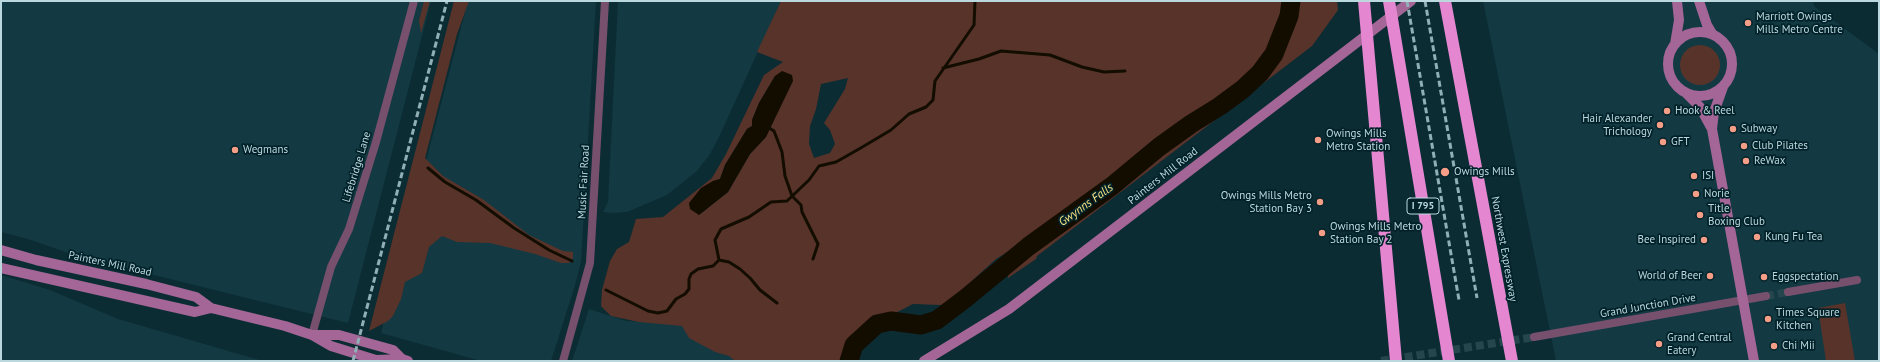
<!DOCTYPE html>
<style>
body{margin:0}
#map{position:relative;width:1880px;height:362px;overflow:hidden;background:#0c2c33;font-family:"PT Sans",sans-serif}
canvas{display:block}
.frame{position:absolute;inset:0;border:2px solid #bbd8df;pointer-events:none}
</style>
<div id="map">
<canvas width="1880" height="362"></canvas>
<div class="frame"></div>
</div>
<script>
const g = document.querySelector('canvas').getContext('2d');
g.lineJoin = 'round';
function fill(path, color) {
  g.fillStyle = color;
  g.fill(path, 'evenodd');
}
function shape(rows) {
  const path = new Path2D();
  for (const r of rows) {
    if (r.length === 3) {
      path.moveTo(r[0] + r[2], r[1]);
      path.arc(r[0], r[1], r[2], 0, 2 * Math.PI);
      continue;
    }
    path.moveTo(r[0], r[1]);
    for (let i = 2; i < r.length; i += 2) path.lineTo(r[i], r[i + 1]);
  }
  return path;
}
function trace(path, color, width, dash) {
  g.strokeStyle = color;
  g.lineWidth = width;
  g.lineCap = dash ? 'butt' : 'round';
  g.setLineDash(dash || []);
  g.stroke(path);
}
function label(font, color, halo, rows, align = 'center') {
  g.font = font + ' "PT Sans",sans-serif';
  g.lineWidth = 3.5;
  g.setLineDash([]);
  g.textBaseline = 'middle';
  g.strokeStyle = halo;
  g.fillStyle = color;
  for (const [text, x, y, turn = 0] of rows) {
    g.save();
    g.translate(x, y);
    g.rotate((+turn || 0) * Math.PI / 180);
    g.textAlign = isNaN(turn) ? turn : align;
    if (halo) g.strokeText(text, 0, 0);
    g.fillText(text, 0, 0);
    g.restore();
  }
}
fill(shape([
 [1,1,431,1,348,323,77,256,28,239,1,232],
 [468,1,596,1,581,262,575,285,551,361,481,361,381,333],
 [618,1,781,1,719,137,710,154,697,171,667,195,627,212,612,213,603,212,608,202],
 [1483,1,1813,1,1814,6,1879,54,1879,361,1556,361],
 [1,275,50,290,118,319,263,361,1,361],
 [589,309,626,321,778,329,783,361,572,361]
]), '#133942');
fill(shape([
 [424,1,430,1,421,33,419,21],
 [454,1,469,1,457,34,425,158,443,176,484,200,529,235,563,251,573,252,573,258,569,263,561,263,535,254,490,243,457,242,442,236,429,247,422,273,405,282,401,299,393,316,388,321,369,331],
 [781,1,1337,1,1338,10,1312,46,1037,256,1036,259,1008,278,1009,251,996,259,953,298,941,305,913,304,862,330,852,339,846,361,735,361,729,356,715,352,689,338,682,326,639,322,611,316,601,306,602,290,610,261,617,249,629,242,636,219,663,217,712,178,726,154,764,75,783,62,757,52],
 [775,76,778,110,766,137,750,154,728,192,699,215,713,181,720,179,725,165,747,129,752,126,752,120,759,103],
 [848,78,845,89,824,123,830,130,835,144,830,153,814,158,809,144,810,126,816,109,821,84],
 [1700,65,20],
 [1845,303,1855,361,1826,361,1818,308]
]), '#58332a');
fill(shape([
 [1285,1,1299,1,1284,49,1279,53,1274,54,1272,44,1279,29],
 [782,71,792,75,793,81,766,137,750,154,728,192,699,215,690,209,689,203,701,188,713,181,720,179,725,165,747,129,752,126,752,120,759,103,775,76]
]), '#130d00');
trace(shape([
 [943,68,979,59,1001,51,1050,55,1082,67,1104,72,1125,71],
 [766,126,774,131,782,152,785,176,792,196,801,205,802,212,818,244,813,259],
 [428,168,445,182,476,200,514,228,549,250,572,261],
 [719,260,729,262,740,269,750,278,760,290,777,303],
 [606,290,648,311,658,313,667,311,676,299,685,294,689,289,689,279,691,274,698,269,713,266,719,260,715,240,721,229,749,217,771,202,787,201,809,180,819,166,836,162,859,149,891,130,909,114,926,107,933,100,935,81,974,25,975,1]
]), '#130d00', 3);
trace(shape([
 [849,361,854,345,877,324,891,321,921,325,937,320,966,298,1029,246,1112,186,1159,147,1191,124,1220,106,1243,89,1260,73,1274,54,1289,16,1291,1]
]), '#130d00', 19);
trace(shape([
 [1766,296,1788,292],
 [1381,361,1534,337]
]), '#26464d', 8, [8, 4]);
trace(shape([
 [1788,292,1857,280],
 [312,335,331,267,349,229,376,142,414,1],
 [1534,337,1766,296],
 [563,361,590,263,605,1]
]), '#77506e', 8);
trace(shape([
 [1699,1,1707,25,1713,35],
 [1700,64,32],
 [1675,44,1679,20,1677,1],
 [1686,93,1700,107,1712,129,1754,361],
 [1712,129,1714,112,1723,87],
 [1,250,36,260,146,284,196,297,211,308,285,326,312,335,331,346,376,360,402,359,408,361],
 [1,268,195,312,211,308],
 [314,335,339,335,393,350,402,359],
 [924,361,1009,309,1411,1]
]), '#a36696', 10);
trace(shape([
 [1364,1,1396,361],
 [1389,1,1449,361],
 [1445,1,1512,361]
]), '#e586d1', 12);
trace(shape([
 [1407,1,1459,300],
 [1425,1,1477,298],
 [353,361,447,1]
]), '#91afb6', 3, [6, 3]);
for (const [x, y, r, color] of [
 [1748,23,4,"#f49e88"],
 [1667,111,4,"#f49e88"],
 [1660,125,4,"#f49e88"],
 [1733,129,4,"#f49e88"],
 [1318,140,4,"#f49e88"],
 [1663,142,4,"#f49e88"],
 [1744,146,4,"#f49e88"],
 [235,150,4,"#f49e88"],
 [1746,161,4,"#f49e88"],
 [1445,172,5,"#f49e88"],
 [1694,176,4,"#f49e88"],
 [1696,194,4,"#f49e88"],
 [1320,202,4,"#f49e88"],
 [1700,215,4,"#f49e88"],
 [1322,233,4,"#f49e88"],
 [1757,237,4,"#f49e88"],
 [1704,240,4,"#f49e88"],
 [1710,276,4,"#f49e88"],
 [1764,277,4,"#f49e88"],
 [1768,319,4,"#f49e88"],
 [1659,344,4,"#f49e88"],
 [1774,346,4,"#f49e88"]
]) {
  const dot = new Path2D();
  dot.arc(x, y, r, 0, 2 * Math.PI);
  g.fillStyle = color;
  g.fill(dot);
  trace(dot, '#022229', 1.5);
}
for (const [x, y, w] of [
 [1423,206,32]
]) {
  const box = new Path2D();
  box.roundRect(x - w / 2, y - 8, w, 16, 3);
  g.fillStyle = '#022229';
  g.fill(box);
  trace(box, '#bbd8df', 1);
}
label('bold 10px', '#bbd8df', null, [
 ["I 795",1423,206]
]);
label('11px', '#bbd8df', '#022229', [
 ["Marriott Owings",1756,17],
 ["Mills Metro Centre",1756,30],
 ["Hook & Reel",1675,111],
 ["Hair Alexander",1652,119,"right"],
 ["Trichology",1652,132,"right"],
 ["Subway",1741,129],
 ["Owings Mills",1326,134],
 ["Metro Station",1326,147],
 ["GFT",1671,142],
 ["Club Pilates",1752,146],
 ["Wegmans",243,150],
 ["ReWax",1754,161],
 ["Owings Mills",1454,172],
 ["ISI",1702,176],
 ["Norie",1704,194],
 ["Owings Mills Metro",1312,196,"right"],
 ["Station Bay 3",1312,209,"right"],
 ["Title",1708,209],
 ["Boxing Club",1708,222],
 ["Owings Mills Metro",1330,227],
 ["Station Bay 2",1330,240],
 ["Kung Fu Tea",1765,237],
 ["Bee Inspired",1696,240,"right"],
 ["World of Beer",1702,276,"right"],
 ["Eggspectation",1772,277],
 ["Times Square",1776,313],
 ["Kitchen",1776,326],
 ["Grand Central",1667,338],
 ["Eatery",1667,351],
 ["Chi Mii",1782,346]
], 'left');
label('11px', '#bbd8df', '#022229', [
 ["Lifebridge Lane",357,167,-73],
 ["Painters Mill Road",1163,176,-38],
 ["Music Fair Road",584,182,-87],
 ["Northwest Expressway",1504,249,80],
 ["Painters Mill Road",110,264,12],
 ["Grand Junction Drive",1648,306,-10]
]);
label('italic 12px', '#fae182', '#022229', [
 ["Gwynns Falls",1086,205,-36]
]);
</script>
